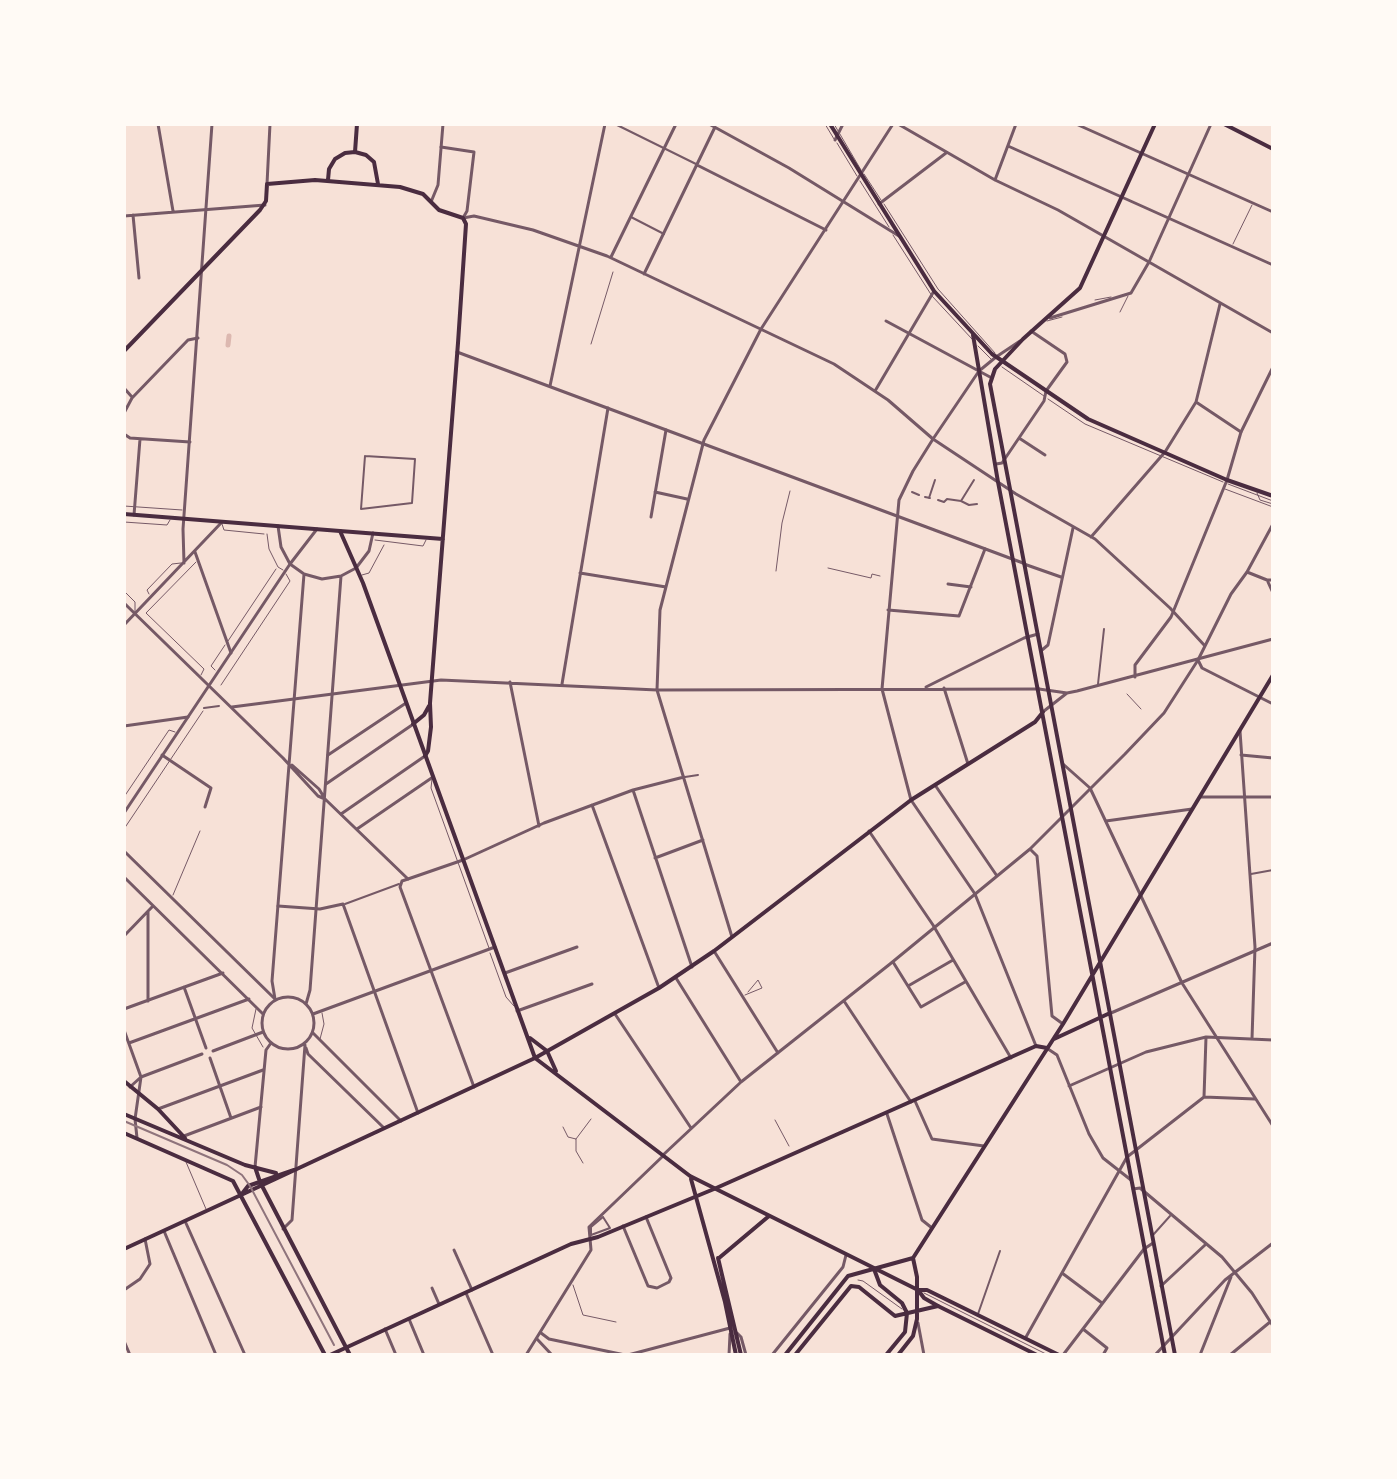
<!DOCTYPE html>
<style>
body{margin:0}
#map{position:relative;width:1397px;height:1479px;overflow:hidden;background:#f7e1d7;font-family:Barlow,sans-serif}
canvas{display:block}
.frame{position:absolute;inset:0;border:126px solid #fffaf5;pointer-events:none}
</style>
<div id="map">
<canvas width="1397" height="1479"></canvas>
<div class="frame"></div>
</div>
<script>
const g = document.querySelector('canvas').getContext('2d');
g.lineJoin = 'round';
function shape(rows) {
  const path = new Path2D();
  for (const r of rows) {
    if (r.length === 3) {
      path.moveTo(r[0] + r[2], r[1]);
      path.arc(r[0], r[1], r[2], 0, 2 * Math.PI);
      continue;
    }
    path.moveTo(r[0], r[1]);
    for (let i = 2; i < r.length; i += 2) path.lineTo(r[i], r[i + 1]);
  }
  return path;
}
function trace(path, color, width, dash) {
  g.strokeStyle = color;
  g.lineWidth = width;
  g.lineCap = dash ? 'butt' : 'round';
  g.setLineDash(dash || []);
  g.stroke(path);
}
trace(shape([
 [228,345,229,336]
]), '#dcb8b0', 5);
trace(shape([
 [825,124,834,139],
 [834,124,861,170],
 [837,143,857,176],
 [864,174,881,200],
 [860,181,889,227],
 [884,204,938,289,995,353],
 [893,235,932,296,972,339],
 [1233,244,1252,205],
 [1095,300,1111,297],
 [1120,312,1128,296],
 [1047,321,1062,317],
 [591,344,613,272],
 [978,346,991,359],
 [1002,367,1044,396],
 [1048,399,1085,424,1223,482],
 [1228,484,1273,501],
 [1225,489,1273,507],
 [1257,493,1260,500,1273,504],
 [124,506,182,510],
 [124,522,167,525,170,520],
 [222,524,224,530,264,534],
 [267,534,269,549,278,567,283,570],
 [375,540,423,546,426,540],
 [196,562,146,613,204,669,201,675],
 [828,568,871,578,872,574,880,576],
 [776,571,782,523,790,491],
 [362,575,369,573,384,545],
 [124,591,135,602,135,612],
 [149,594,147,590,172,564,181,563],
 [228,641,276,569],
 [215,670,211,666,225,645],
 [221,685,290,581,286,574],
 [1127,694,1141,709],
 [432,779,431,788,489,948],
 [124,797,169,730,175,732],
 [124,829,203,711],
 [173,895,200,831],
 [490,953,506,997,514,1006],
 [745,995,762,988,758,980,748,992],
 [256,1009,252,1028,263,1047],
 [320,1039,324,1024,322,1013],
 [775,1120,789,1146],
 [563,1127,568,1137,576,1139,576,1151,583,1163],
 [576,1139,591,1119],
 [186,1162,206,1209],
 [858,1280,863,1281,902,1309],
 [573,1285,583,1315,616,1322],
 [924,1293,1048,1355]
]), '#755966', 1);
trace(shape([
 [615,124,696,164],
 [631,217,664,234],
 [365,456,415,459,412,503,361,509,365,456],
 [912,492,919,495],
 [925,497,930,498],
 [929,498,935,480],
 [938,500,944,502,947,499,961,501,974,480],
 [961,501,969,505,977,504],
 [1098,684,1104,629],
 [204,708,219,706],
 [685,777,698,775],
 [1251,874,1273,870],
 [345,904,399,884],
 [603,1217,610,1228,591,1235,591,1227,603,1217],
 [1153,1235,1170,1216],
 [978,1314,1000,1251]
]), '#755966', 2);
trace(shape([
 [158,124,173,211],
 [709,124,789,168,899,236],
 [898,124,995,180,1058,210,1273,333],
 [1076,124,1273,212],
 [1008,146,1273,265],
 [441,147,474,152,467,211,463,218,474,216,533,230,607,256,834,364,888,400,933,439,1016,494,1095,539,1170,608,1205,646],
 [697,165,826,230],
 [995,180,1016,124],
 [267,184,270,124],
 [879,204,946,153],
 [133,215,139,278],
 [124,216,265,205],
 [611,257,676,124],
 [644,274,715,127],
 [1050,318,1131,293,1149,262,1211,124],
 [886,321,990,377],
 [996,357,979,371,933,439,913,471,899,500,882,689,911,800,975,894,1036,1046],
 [550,386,605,124],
 [124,388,132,397],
 [875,391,934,291],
 [1196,402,1241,432],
 [124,413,132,398,188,340,198,338],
 [124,434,130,438,190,442],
 [1019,438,1045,455],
 [996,464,1002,463,1044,401,1046,391,1067,362,1065,354,1031,331],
 [655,492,687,499],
 [134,515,140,439],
 [651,517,666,430],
 [1091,537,1165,452,1196,402,1220,304],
 [195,552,231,653],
 [1024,564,1061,577],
 [1247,572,1267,580,1273,580],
 [580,573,666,587],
 [1268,582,1273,593],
 [948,584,971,587],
 [888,610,959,616,985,549],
 [1042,650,1048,645,1073,528],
 [510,682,539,826],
 [562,684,608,408],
 [926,687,1024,638,1038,634],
 [944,688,968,764],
 [232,707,441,680,657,690,1039,689],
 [124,726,188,717],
 [1240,731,1255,947,1252,1039],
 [162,755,211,788,205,807],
 [328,755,406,703],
 [1241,755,1273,758],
 [326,784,412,725],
 [935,785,997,876],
 [633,790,692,967],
 [1201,797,1273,797],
 [592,805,659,988],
 [341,814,425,756],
 [1106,821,1192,809],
 [357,829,433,777],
 [869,831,933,925,1011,1058],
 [1030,849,1037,856,1052,1016,1063,1024],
 [124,851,275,999],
 [655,858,703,840],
 [463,860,544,823,633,790,684,777],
 [124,877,263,1014],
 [408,879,402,881,400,887,474,1087],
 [278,906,320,909,343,904,418,1113],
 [148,912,148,1001],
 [124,936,152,907],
 [732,937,657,690,660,610,704,440,761,329,893,124],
 [714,951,778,1053],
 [893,962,921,1007,965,982],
 [505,973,577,947],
 [676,978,741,1082],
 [908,986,953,960],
 [184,987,206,1048],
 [844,1001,911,1102],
 [124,1009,223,973],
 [517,1011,592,984],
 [615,1014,691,1128],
 [124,1030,141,1077,135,1119,137,1138],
 [313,1033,401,1121],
 [129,1043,249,999],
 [306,1048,308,1054,384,1128],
 [1048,1049,1057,1055,1089,1134,1103,1158,1131,1180],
 [213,1051,263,1032],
 [210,1058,231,1118],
 [1069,1086,1146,1052,1206,1037,1273,1040],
 [130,1087,141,1077,202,1054],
 [1204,1097,1206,1037],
 [1204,1097,1255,1099],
 [915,1101,932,1139,984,1146],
 [158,1109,263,1070],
 [887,1114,922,1220,932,1228],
 [184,1136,261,1107],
 [663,1155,741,1082,890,964,1030,849,1125,754,1164,713,1198,660,1231,594,1247,572,1273,524],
 [1133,1189,1140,1188,1222,1257,1252,1293,1273,1326],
 [185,1221,245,1355],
 [623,1226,648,1286,657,1288,669,1282,671,1278,646,1217],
 [164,1231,216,1355],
 [454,1250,472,1290],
 [1062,1273,1102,1303],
 [1161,1286,1205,1245],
 [432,1288,439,1304],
 [124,1290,140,1279,150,1264,145,1239],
 [466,1293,493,1355],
 [409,1319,424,1355],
 [918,1323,924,1355],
 [385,1329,396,1355],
 [1083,1329,1107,1348,1103,1355],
 [541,1333,549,1339,625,1355],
 [737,1333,741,1337,746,1355],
 [1026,1337,1127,1157,1204,1097],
 [537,1339,552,1355],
 [124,1341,130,1355],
 [628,1355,730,1328],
 [729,1355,730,1334],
 [772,1355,843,1267,846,1255],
 [1063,1355,1144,1249,1153,1243],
 [1155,1355,1225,1280,1273,1243],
 [1200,1355,1231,1277],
 [1230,1355,1270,1322]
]), '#755966', 3);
trace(shape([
 [835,140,843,124],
 [431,202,438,185,443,124],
 [457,352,1023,563],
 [996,357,1020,341],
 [278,526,281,547,290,564,304,574,322,579,341,576,356,568,369,551,373,533],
 [184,563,183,529,212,124],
 [124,603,283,758,318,796,325,799,408,879,463,860],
 [124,625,222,522],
 [1198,660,1202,668,1273,704],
 [1135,677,1135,665,1171,617,1227,480,1241,432,1273,367],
 [1039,689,1067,693,1077,691,1273,639],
 [1044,711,1067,693],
 [1063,764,1090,788,1182,983,1273,1126],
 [292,765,319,789,325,799],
 [124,813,290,564,317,529],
 [288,1023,26],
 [275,999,272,981,304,574],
 [306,1004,310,990,341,576],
 [1111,1013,1273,943],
 [313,1014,495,947],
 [255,1167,266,1050,271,1043],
 [283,1229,292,1220,305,1045],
 [526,1355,591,1250,589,1227,663,1156]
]), '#755966', 3);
trace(shape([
 [1155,124,1080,288,1023,339,995,369,990,384,1175,1355],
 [355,152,357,124],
 [328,180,329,169,335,159,345,153,355,152,366,155,374,162,378,184],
 [973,335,998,482,1165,1355],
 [124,351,260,210,266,201,267,184,315,180,400,187,423,194,439,210,463,218,466,224,458,343,430,703,431,727,428,751,425,756],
 [340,531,443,539],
 [413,724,424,715,429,706],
 [1054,1039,1110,1013],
 [124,1081,158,1109,185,1138],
 [124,1114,245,1165,276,1173],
 [124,1133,233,1181,325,1355],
 [255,1167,260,1182,350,1355],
 [241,1195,535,1058,659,988,714,951,911,800,1035,722,1043,712],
 [124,1249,241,1195,248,1186,294,1170],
 [913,1258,1063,1024,1273,675],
 [874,1269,880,1285,902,1303,907,1313,905,1332,886,1355],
 [330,1355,571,1244,598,1237,714,1189,1036,1046,1047,1048],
 [785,1355,848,1276,913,1258],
 [795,1355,851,1286,859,1287,895,1316,938,1306],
 [898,1355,913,1336,917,1319,917,1277,913,1258]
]), '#4a2c40', 4);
trace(shape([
 [830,124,934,291,992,354,1088,419,1227,480,1273,496],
 [1224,124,1273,149],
 [124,514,340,531,363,583,535,1058,690,1176,918,1290,927,1290,1059,1355],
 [530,1038,547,1051,556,1071],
 [691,1179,725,1302,736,1355],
 [718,1258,741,1355],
 [719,1258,769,1216],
 [918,1290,924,1298,938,1306,1037,1355]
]), '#4a2c40', 4);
trace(shape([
 [124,1121,227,1165,242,1175,250,1186,334,1345]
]), '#8f747c', 2);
</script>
